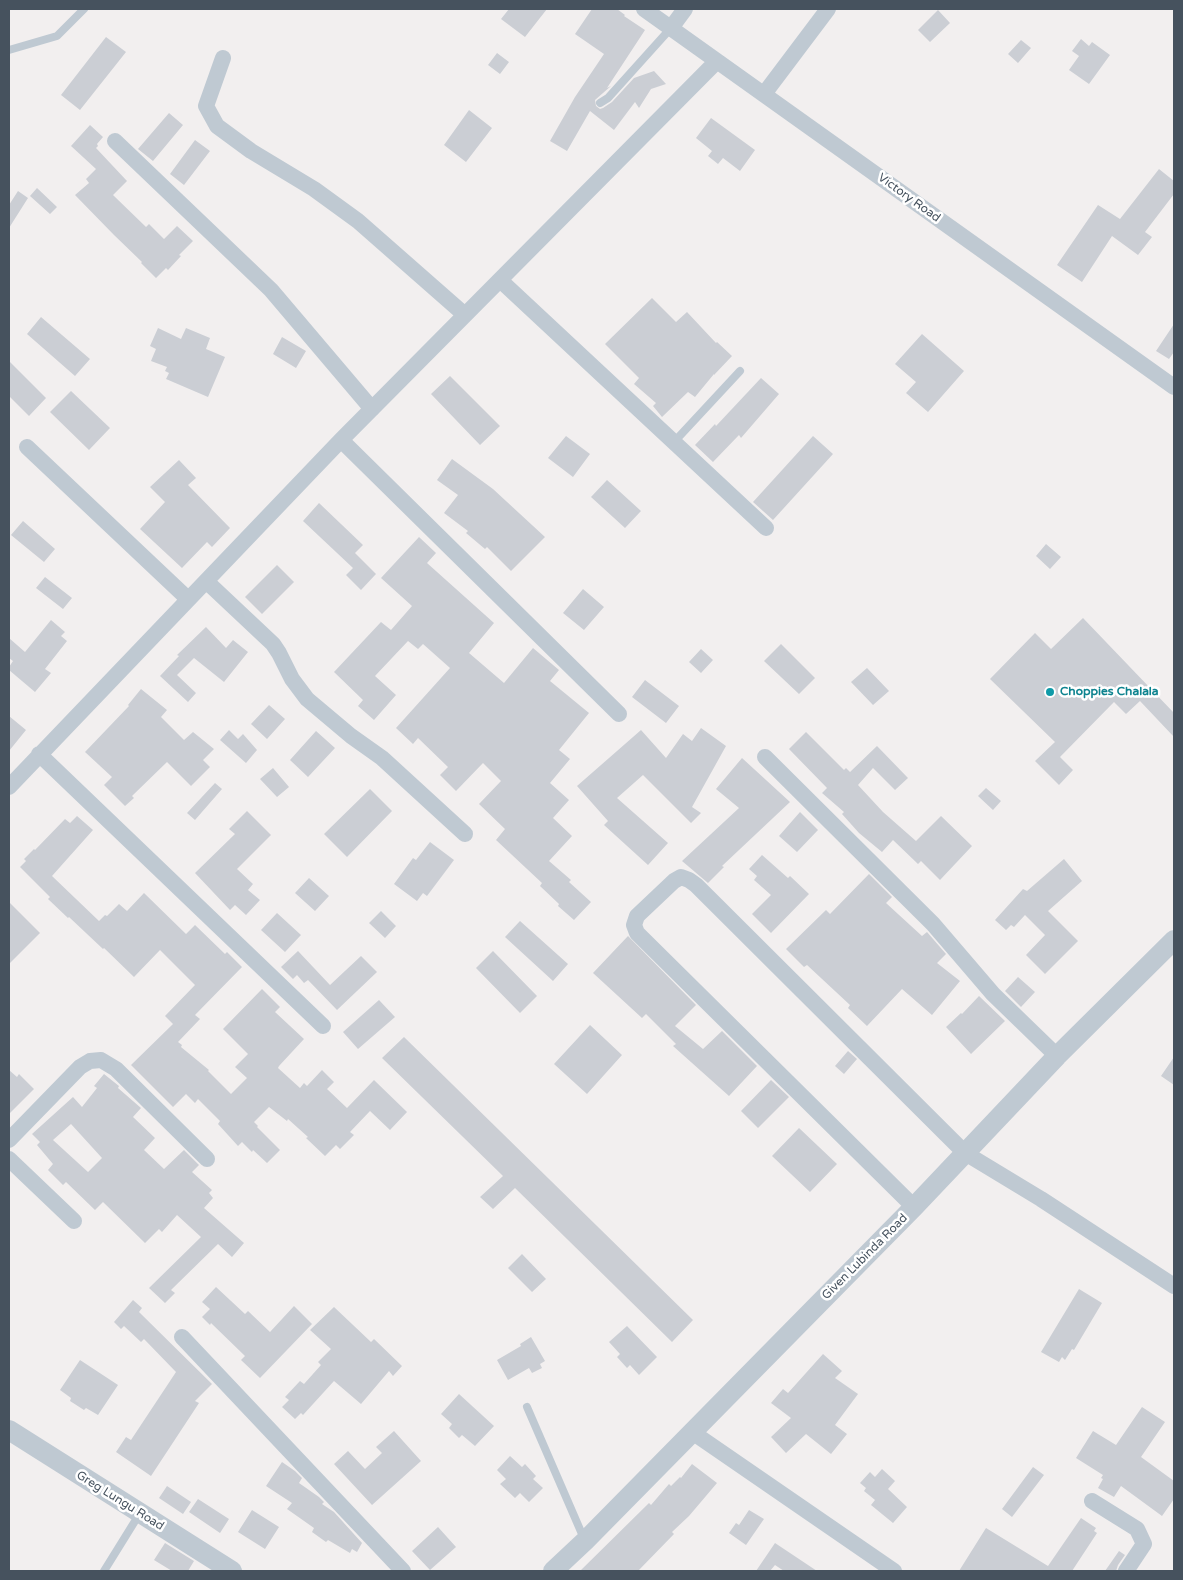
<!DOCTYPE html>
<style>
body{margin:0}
#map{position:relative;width:1183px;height:1580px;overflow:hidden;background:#f2efef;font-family:"Varela Round",sans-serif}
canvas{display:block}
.frame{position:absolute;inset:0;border:10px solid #46525e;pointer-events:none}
</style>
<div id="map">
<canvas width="1183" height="1580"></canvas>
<div class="frame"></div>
</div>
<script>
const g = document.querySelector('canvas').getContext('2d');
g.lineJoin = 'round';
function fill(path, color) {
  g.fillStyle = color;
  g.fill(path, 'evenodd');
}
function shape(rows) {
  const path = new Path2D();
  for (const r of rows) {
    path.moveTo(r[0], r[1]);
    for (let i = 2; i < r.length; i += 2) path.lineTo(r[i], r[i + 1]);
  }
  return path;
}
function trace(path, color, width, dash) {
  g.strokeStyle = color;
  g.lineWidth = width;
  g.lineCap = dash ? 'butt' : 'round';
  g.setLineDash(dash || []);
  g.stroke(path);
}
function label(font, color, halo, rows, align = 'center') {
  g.font = font + ' "Varela Round",sans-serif';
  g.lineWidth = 5;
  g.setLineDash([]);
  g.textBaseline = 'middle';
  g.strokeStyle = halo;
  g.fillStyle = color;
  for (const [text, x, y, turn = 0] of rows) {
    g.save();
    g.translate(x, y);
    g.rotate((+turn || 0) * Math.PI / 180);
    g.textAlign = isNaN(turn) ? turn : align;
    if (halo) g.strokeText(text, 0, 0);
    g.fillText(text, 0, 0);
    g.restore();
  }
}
fill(shape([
 [509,9,547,9,525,37,501,19],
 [592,9,617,9,625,15,624,16,645,30,607,88,611,86,595,100,596,106,600,109,603,108,612,102,634,78,654,71,666,84,651,89,639,108,635,102,614,130,590,111,567,151,550,141,575,97,604,54,575,34],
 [938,10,950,23,930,42,918,30],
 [106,37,126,52,80,110,61,95],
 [1081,39,1089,46,1092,42,1110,55,1089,84,1069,70,1079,56,1072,51],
 [1021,40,1031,48,1018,63,1008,54],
 [497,53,509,62,500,74,488,65],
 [469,110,492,128,466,162,444,145],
 [169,113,183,125,153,161,138,149],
 [711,118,755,150,740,171,723,158,718,164,708,156,712,151,696,138],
 [90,125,103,137,97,144,98,146,96,148,127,181,113,195,146,227,149,224,164,239,177,226,193,241,179,255,181,256,168,270,166,268,156,278,141,263,142,262,114,235,75,195,89,183,86,179,96,169,71,146],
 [195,140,210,151,184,185,170,174],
 [1159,169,1174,181,1174,194,1145,232,1152,237,1138,255,1112,236,1082,282,1057,265,1098,205,1120,219],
 [37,188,57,207,50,214,30,196],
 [18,191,28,198,9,228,9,205],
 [652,298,676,322,687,312,716,343,717,342,732,356,714,375,714,374,695,397,688,392,662,417,653,406,656,403,634,384,639,378,605,344],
 [41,317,90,359,75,376,27,334],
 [1174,324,1174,352,1169,359,1156,351],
 [158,328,181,339,186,328,210,338,206,349,225,357,208,397,166,379,169,373,165,371,167,367,151,361,156,349,150,346],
 [922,334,964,371,928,412,906,393,916,382,895,364],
 [282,337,306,351,296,368,273,354],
 [9,361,46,398,29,416,9,396],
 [450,376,500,426,480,445,431,394],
 [761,378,779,394,741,438,739,435,713,462,695,445,715,424,716,426],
 [71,391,110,428,89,450,50,412],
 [566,436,590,454,573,477,548,458],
 [813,436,833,454,773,520,753,502],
 [452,459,493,489,545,537,511,571,487,547,485,549,466,533,468,531,444,513,458,495,437,480],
 [179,460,196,478,188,485,230,528,212,547,207,542,182,568,140,529,165,502,150,487],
 [607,480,641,511,625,528,591,497],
 [319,503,363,545,355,553,376,574,361,590,346,575,353,568,303,521],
 [23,521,55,549,44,562,11,535],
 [419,537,436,553,427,563,494,623,469,653,504,683,533,648,559,670,550,681,589,713,559,750,570,759,550,783,569,800,553,818,572,836,549,861,571,880,569,882,591,902,574,920,558,906,559,904,540,886,542,883,496,840,505,829,479,804,501,781,483,763,456,791,440,775,448,767,418,738,413,744,396,728,450,668,423,644,418,649,408,641,375,676,396,695,374,720,358,706,363,700,334,672,381,622,391,630,412,606,381,578],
 [1046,544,1061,557,1050,569,1036,556],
 [277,565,294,582,262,614,245,597],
 [45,577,72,598,63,609,36,588],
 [583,589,604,607,584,630,563,613],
 [1083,618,1174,713,1174,737,1140,701,1126,714,1114,702,1060,757,1073,770,1059,785,1035,761,1055,742,990,679,1035,633,1051,649],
 [51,620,65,632,61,636,67,641,45,669,51,673,35,692,9,670,9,667,13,661,9,658,9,638,25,652],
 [206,627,226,648,233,640,248,652,224,682,194,658,177,675,196,693,188,702,160,676,179,656,177,655],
 [781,644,815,678,799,694,764,661],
 [701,649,713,660,701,673,689,662],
 [867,668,889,691,873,705,851,682],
 [645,680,679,706,666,723,632,697],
 [141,689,167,710,161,717,184,740,193,732,214,749,203,760,210,767,191,786,167,762,132,796,134,798,125,806,104,785,112,777,85,752,129,706,128,705],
 [269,705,285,719,267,739,251,724],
 [9,716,26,730,9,751],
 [701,728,726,746,692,807,701,813,691,823,643,775,617,798,668,843,648,865,604,825,608,821,577,786,641,730,666,758,683,734,692,741],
 [229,730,238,739,243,734,257,750,246,763,220,740],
 [316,731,335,748,308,777,290,760],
 [806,732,844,770,846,768,850,772,877,746,908,778,895,790,873,768,858,785,883,812,916,841,941,816,972,846,940,880,921,861,918,864,893,840,882,852,859,833,842,814,844,812,822,793,827,788,789,749],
 [742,758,790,802,722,866,724,867,708,883,682,861,739,808,716,789],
 [273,768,289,787,277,797,260,779],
 [215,783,222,789,195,820,187,813],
 [986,788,1001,801,993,810,978,796],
 [370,789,392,811,347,857,324,834],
 [247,811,271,835,237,869,253,884,248,890,260,900,246,915,235,905,230,910,195,873,235,834,229,829],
 [800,812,818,830,797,852,779,836],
 [77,816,93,830,52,876,99,921,105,915,107,916,119,904,127,911,144,893,186,934,195,925,225,954,227,952,242,967,195,1015,200,1019,178,1042,182,1045,181,1047,209,1070,208,1071,231,1094,247,1078,235,1067,248,1054,223,1029,262,989,280,1007,275,1012,304,1039,279,1066,278,1068,300,1088,304,1083,307,1086,322,1070,334,1082,327,1089,347,1108,374,1080,407,1112,390,1130,370,1111,350,1132,354,1135,340,1149,336,1145,325,1156,306,1138,308,1137,288,1119,287,1121,269,1107,254,1122,258,1126,257,1127,280,1150,267,1163,253,1150,252,1152,242,1142,238,1146,218,1124,220,1121,198,1099,195,1103,186,1094,173,1107,131,1065,173,1024,165,1016,195,985,160,950,134,977,104,948,103,949,69,917,68,918,48,899,50,897,20,867,26,861,24,859,34,849,35,850,65,819,70,823],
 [430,842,454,860,427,896,423,893,417,901,394,884,413,858,416,860],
 [762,855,788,878,790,876,809,894,771,933,752,914,771,895,754,880,757,876,749,869],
 [1064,859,1082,881,1048,911,1078,941,1045,974,1026,955,1045,935,1025,915,1014,927,1011,925,1006,930,995,920,1023,889,1027,891],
 [869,874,892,897,886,903,922,936,927,932,946,954,937,963,960,981,932,1015,902,989,867,1026,848,1008,850,1005,807,965,804,967,786,949,826,910,830,914],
 [309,878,329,896,315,911,295,893],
 [9,902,40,933,9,964],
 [381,911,396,926,385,938,369,923],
 [277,913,301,935,285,952,261,930],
 [520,921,568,964,553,981,505,937],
 [628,936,696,1005,675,1026,703,1049,722,1031,757,1066,729,1096,673,1046,676,1044,646,1014,642,1018,593,973],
 [298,951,330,985,361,956,377,972,337,1010,308,980,304,983,297,975,293,979,281,967],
 [493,951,537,996,520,1013,476,968],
 [1018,977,1035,992,1021,1007,1005,991],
 [979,996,1005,1021,971,1054,946,1027,961,1013,962,1014],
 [379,1000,395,1017,358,1049,343,1032],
 [590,1025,622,1055,587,1094,554,1064],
 [404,1037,693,1320,672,1342,515,1188,493,1209,480,1197,503,1176,382,1058],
 [848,1051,857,1059,844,1074,835,1066],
 [1174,1057,1174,1085,1161,1076],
 [9,1070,17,1077,19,1074,34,1089,9,1114],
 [104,1074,119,1086,118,1088,141,1108,133,1117,155,1138,144,1150,164,1169,184,1150,199,1165,192,1172,212,1190,209,1193,213,1198,204,1208,244,1243,232,1257,218,1244,171,1290,175,1293,165,1303,149,1288,201,1237,177,1215,162,1232,159,1229,145,1243,103,1202,95,1210,66,1182,63,1185,48,1170,53,1164,37,1145,40,1142,32,1134,73,1097,82,1107,97,1088,94,1086],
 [71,1124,102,1158,88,1172,53,1140],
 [771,1080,789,1097,758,1128,741,1111],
 [799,1128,837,1164,810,1192,772,1156],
 [522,1254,546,1279,532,1292,508,1268],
 [216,1287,245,1314,248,1311,270,1332,294,1306,312,1324,260,1378,241,1360,245,1356,211,1323,210,1325,202,1317,210,1309,202,1302],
 [1079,1289,1102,1303,1074,1350,1072,1349,1065,1360,1062,1357,1059,1362,1041,1352],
 [133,1300,142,1308,139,1312,212,1384,195,1401,199,1403,151,1476,116,1452,126,1437,131,1440,176,1372,144,1339,141,1342,124,1326,121,1329,114,1322],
 [334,1307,371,1342,374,1339,402,1366,393,1376,389,1371,361,1404,334,1381,303,1415,301,1413,295,1419,282,1407,289,1400,285,1397,300,1381,304,1384,321,1365,318,1362,331,1349,310,1330],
 [627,1326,657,1357,639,1375,630,1365,627,1368,617,1357,620,1354,609,1342],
 [531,1337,545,1361,540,1364,542,1368,532,1373,529,1368,508,1380,497,1360,521,1346,520,1344],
 [823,1354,842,1371,835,1378,858,1394,835,1425,847,1434,831,1454,806,1434,786,1453,771,1437,791,1418,771,1403,783,1389,788,1393],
 [80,1360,118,1385,98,1415,86,1408,84,1410,70,1401,71,1398,60,1390],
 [459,1394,494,1426,475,1446,462,1435,459,1438,449,1428,452,1424,441,1414],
 [1142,1407,1165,1422,1141,1457,1174,1481,1174,1499,1162,1516,1121,1486,1114,1497,1098,1488,1103,1479,1101,1478,1103,1475,1076,1458,1093,1431,1116,1445],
 [394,1431,421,1461,372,1505,334,1464,348,1451,365,1469,382,1453,376,1447],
 [510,1456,522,1467,525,1464,536,1476,533,1479,543,1488,529,1502,520,1493,515,1498,500,1484,506,1479,497,1470],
 [282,1462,295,1471,302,1478,299,1483,319,1497,324,1502,322,1504,334,1512,362,1543,357,1552,352,1549,350,1553,328,1540,326,1542,312,1532,314,1528,287,1509,292,1503,266,1486],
 [692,1464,717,1483,689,1516,672,1532,674,1534,638,1571,580,1571,649,1503,651,1505,669,1484,671,1486,680,1477,681,1478],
 [1033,1467,1044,1475,1012,1517,1002,1509],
 [882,1469,895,1481,888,1489,907,1507,893,1523,871,1505,875,1500,864,1491,866,1488,860,1483,870,1472,875,1477],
 [167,1486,191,1502,183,1514,159,1498],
 [198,1499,229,1519,220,1533,189,1512],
 [252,1510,279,1527,265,1549,238,1532],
 [749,1510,764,1519,746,1545,729,1533,736,1523,739,1525],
 [1081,1518,1096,1528,1094,1531,1097,1533,1072,1571,959,1571,986,1528,1048,1566],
 [438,1527,456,1547,430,1570,412,1551],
 [165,1543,194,1561,188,1571,172,1571,154,1560],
 [775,1543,817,1571,784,1571,775,1565,770,1571,756,1571],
 [1119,1551,1125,1555,1118,1565,1116,1571,1105,1571]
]), '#cbced4');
trace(shape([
 [9,50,57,36,84,9],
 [600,103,608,98,671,28],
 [674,442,740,371],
 [527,1407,585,1541],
 [104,1571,140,1513]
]), '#bfc9d2', 8);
trace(shape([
 [644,9,1174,387],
 [671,28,685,9],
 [223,58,206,106,217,126,251,151,314,189,358,221,465,315],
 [764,94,828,9],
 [115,141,271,290,372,409],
 [500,280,766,528],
 [341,440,619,714],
 [27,447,188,599],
 [206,581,273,644,279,653,292,679,307,699,351,736,382,758,465,834],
 [39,754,323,1026],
 [765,757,933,924,993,994,1057,1056],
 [9,787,341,440,717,61],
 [9,1140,80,1067,90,1061,101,1060,116,1069,207,1159],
 [9,1159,74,1221],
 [914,1207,637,933,634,925,637,916,674,881,681,877,689,880,696,885,965,1153,1041,1199,1174,1286],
 [182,1337,403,1571],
 [692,1432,894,1571],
 [1092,1501,1137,1529,1144,1544,1126,1571]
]), '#bfc9d2', 16);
trace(shape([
 [9,1430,232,1571],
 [553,1571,585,1541,914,1207,1057,1056,1174,940]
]), '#bfc9d2', 20);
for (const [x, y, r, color] of [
 [1050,692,5,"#0f9aa8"]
]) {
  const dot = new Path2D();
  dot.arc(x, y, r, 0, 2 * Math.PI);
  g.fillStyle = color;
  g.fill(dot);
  trace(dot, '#fff', 2);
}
label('12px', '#46525e', '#fff', [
 ["Victory Road",909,198,36],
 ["Given Lubinda Road",865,1257,-45],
 ["Greg Lungu Road",120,1501,32]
]);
label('bold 12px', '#0d838f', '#fff', [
 ["Choppies Chalala",1060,692]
], 'left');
</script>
